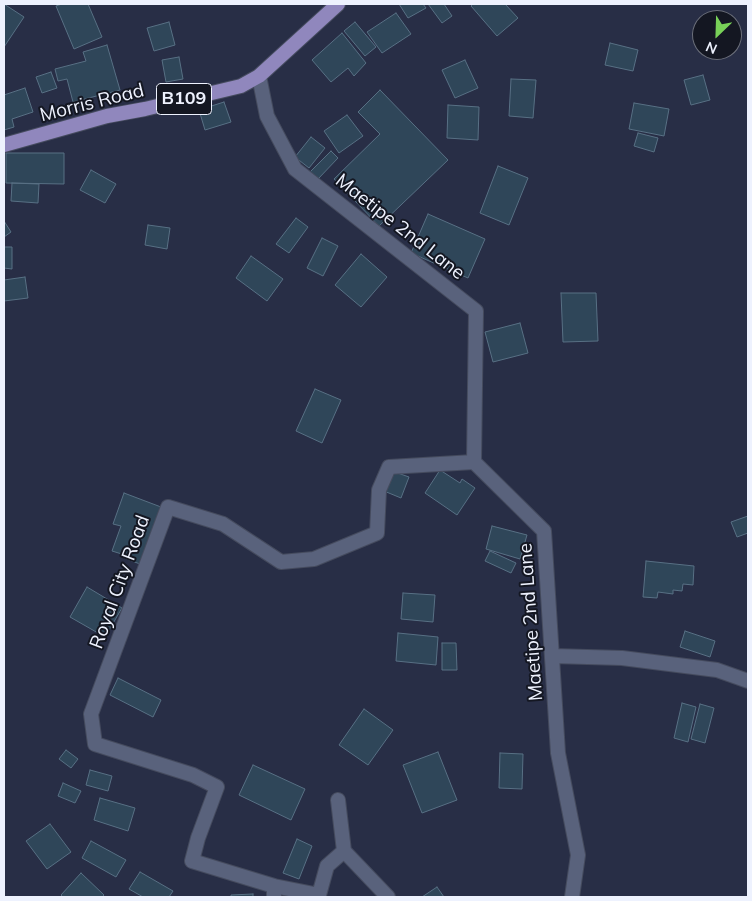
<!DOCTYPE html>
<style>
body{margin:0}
#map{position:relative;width:752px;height:901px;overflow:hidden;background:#282e46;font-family:Mulish,sans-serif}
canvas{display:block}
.frame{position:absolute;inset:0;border:5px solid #eef2fe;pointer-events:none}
.north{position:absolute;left:692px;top:10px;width:50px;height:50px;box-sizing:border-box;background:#141722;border:1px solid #6b6f7a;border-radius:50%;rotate:204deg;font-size:14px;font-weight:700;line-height:20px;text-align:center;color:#eef2fe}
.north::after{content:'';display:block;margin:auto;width:18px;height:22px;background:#78d158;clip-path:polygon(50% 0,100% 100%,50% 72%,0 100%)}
</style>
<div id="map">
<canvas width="752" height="901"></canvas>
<div class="frame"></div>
<div class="north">N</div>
</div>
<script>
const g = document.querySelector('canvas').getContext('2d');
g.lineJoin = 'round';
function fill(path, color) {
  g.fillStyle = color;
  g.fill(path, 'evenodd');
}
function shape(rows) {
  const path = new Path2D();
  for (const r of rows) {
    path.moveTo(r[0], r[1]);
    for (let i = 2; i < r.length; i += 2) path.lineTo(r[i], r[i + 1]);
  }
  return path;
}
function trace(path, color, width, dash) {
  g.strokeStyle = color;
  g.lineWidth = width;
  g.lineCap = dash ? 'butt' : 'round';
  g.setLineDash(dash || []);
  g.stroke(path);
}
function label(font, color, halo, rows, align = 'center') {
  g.font = font + ' Mulish,sans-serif';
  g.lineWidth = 4;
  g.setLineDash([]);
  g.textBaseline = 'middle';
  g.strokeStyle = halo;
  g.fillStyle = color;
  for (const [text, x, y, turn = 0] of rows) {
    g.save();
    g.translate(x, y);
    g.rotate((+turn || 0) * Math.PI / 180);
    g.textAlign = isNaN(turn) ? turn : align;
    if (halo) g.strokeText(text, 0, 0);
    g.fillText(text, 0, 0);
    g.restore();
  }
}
const building = shape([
 [4,4,24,17,4,47,4,4],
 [62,4,88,4,102,37,74,49,56,6,62,4],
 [399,4,423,4,426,8,408,18,399,4],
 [428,4,444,4,452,16,442,23,428,4],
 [473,4,505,4,518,18,497,36,471,6,473,4],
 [396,13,411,34,382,53,367,32,396,13],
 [169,22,175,45,154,51,147,28,169,22],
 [355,22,376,47,365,56,344,31,355,22],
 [342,33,366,63,354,76,348,68,331,82,312,60,342,33],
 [610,43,638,50,633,71,605,65,610,43],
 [107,45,120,90,73,102,67,79,58,81,55,69,86,61,83,52,107,45],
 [179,57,183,79,166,82,162,60,179,57],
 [465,60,478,88,455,98,442,70,465,60],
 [51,72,57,88,42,93,36,77,51,72],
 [703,75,710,100,691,105,684,80,703,75],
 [511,79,536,80,533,118,509,116,511,79],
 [25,88,33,112,12,119,14,127,4,130,4,95,25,88],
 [380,90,448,160,379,226,334,179,380,134,358,112,380,90],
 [224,102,231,122,205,130,199,110,224,102],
 [634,103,669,109,664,136,629,129,634,103],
 [448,105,479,107,478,140,447,138,448,105],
 [347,115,363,136,339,153,324,131,347,115],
 [638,133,658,138,654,152,634,146,638,133],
 [311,137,325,148,309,168,295,157,311,137],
 [331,151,338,158,318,179,310,172,331,151],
 [6,153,64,153,64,184,6,183,6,153],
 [498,166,528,178,509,225,480,213,498,166],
 [91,170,116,184,105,203,80,190,91,170],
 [12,183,39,184,38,203,11,201,12,183],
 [428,214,485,239,468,278,411,253,428,214],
 [296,218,308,227,289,253,276,244,296,218],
 [4,221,11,232,4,237,4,221],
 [148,225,170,228,167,249,145,245,148,225],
 [322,238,338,246,323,276,307,268,322,238],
 [4,247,12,247,12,269,4,268,4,247],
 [361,254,387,277,361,307,335,285,361,254],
 [251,256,283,279,267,301,236,278,251,256],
 [25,277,28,298,4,301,4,280,25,277],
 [561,293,596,293,598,341,563,342,561,293],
 [520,323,528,353,493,362,485,332,520,323],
 [315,389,341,400,322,443,296,431,315,389],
 [440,470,460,483,462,479,475,488,457,515,425,493,440,470],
 [392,471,409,477,401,498,384,491,392,471],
 [124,493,161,507,140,564,124,558,125,555,112,551,121,526,113,524,124,493],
 [748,516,748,533,737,537,731,522,748,516],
 [492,526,527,535,520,559,486,549,492,526],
 [490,551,516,563,511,573,485,561,490,551],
 [646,561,694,566,693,585,683,584,682,591,673,590,673,594,658,592,657,598,643,597,646,561],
 [87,587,122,608,105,637,70,617,87,587],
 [403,593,435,595,433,622,401,619,403,593],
 [685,631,715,641,710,657,680,647,685,631],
 [398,633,438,637,436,665,396,661,398,633],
 [442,643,456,643,457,670,442,670,442,643],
 [118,678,161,700,153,717,110,695,118,678],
 [682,703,696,707,688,742,674,738,682,703],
 [700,704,714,708,705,743,691,739,700,704],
 [364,709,393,730,368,765,339,745,364,709],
 [66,750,78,759,71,768,59,759,66,750],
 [438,752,457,800,422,813,403,765,438,752],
 [500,753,523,754,522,789,499,788,500,753],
 [253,765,305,789,291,820,239,795,253,765],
 [90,770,112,776,108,791,86,785,90,770],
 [63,783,81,791,75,803,58,796,63,783],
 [100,798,135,808,128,831,94,820,100,798],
 [50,824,71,852,47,869,26,841,50,824],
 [297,839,312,846,299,879,283,873,297,839],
 [91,841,126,860,116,877,82,858,91,841],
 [140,872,173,891,169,897,143,897,129,889,140,872],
 [81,873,104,895,102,897,63,897,61,895,81,873],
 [437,887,444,897,422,897,437,887],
 [253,894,253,897,231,897,231,895,253,894]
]);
fill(building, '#2f4659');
trace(building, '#587084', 1);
const minor = shape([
 [259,76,267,116,295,169,476,311,474,462,544,531,558,753,578,855,572,897],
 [553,656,622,658,717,670,748,681],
 [338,800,344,851,388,897],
 [274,886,319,895,327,866,344,851],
 [274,897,274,886,192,861,198,838,217,787,193,775,95,744,91,714,168,507,223,524,281,562,314,559,377,533,379,490,389,467,474,462]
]);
const primary = shape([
 [4,145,107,116,145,109,241,86,259,76,338,4]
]);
trace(minor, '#454b5e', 16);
trace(primary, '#454b5e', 16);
trace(minor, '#59627c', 14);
trace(primary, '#9087bd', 14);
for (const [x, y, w] of [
 [184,99,55]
]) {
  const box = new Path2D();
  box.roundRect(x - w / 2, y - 15.5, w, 31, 4);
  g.fillStyle = '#141722';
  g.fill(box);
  trace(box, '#eef2fe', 1);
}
label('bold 18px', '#eef2fe', null, [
 ["B109",184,99]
]);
label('19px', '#eef2fe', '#141722', [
 ["Morris Road",92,103,-14],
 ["Maetipe 2nd Lane",400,227,38],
 ["Royal City Road",120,582,-70],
 ["Maetipe 2nd Lane",531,622,-94]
]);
</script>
